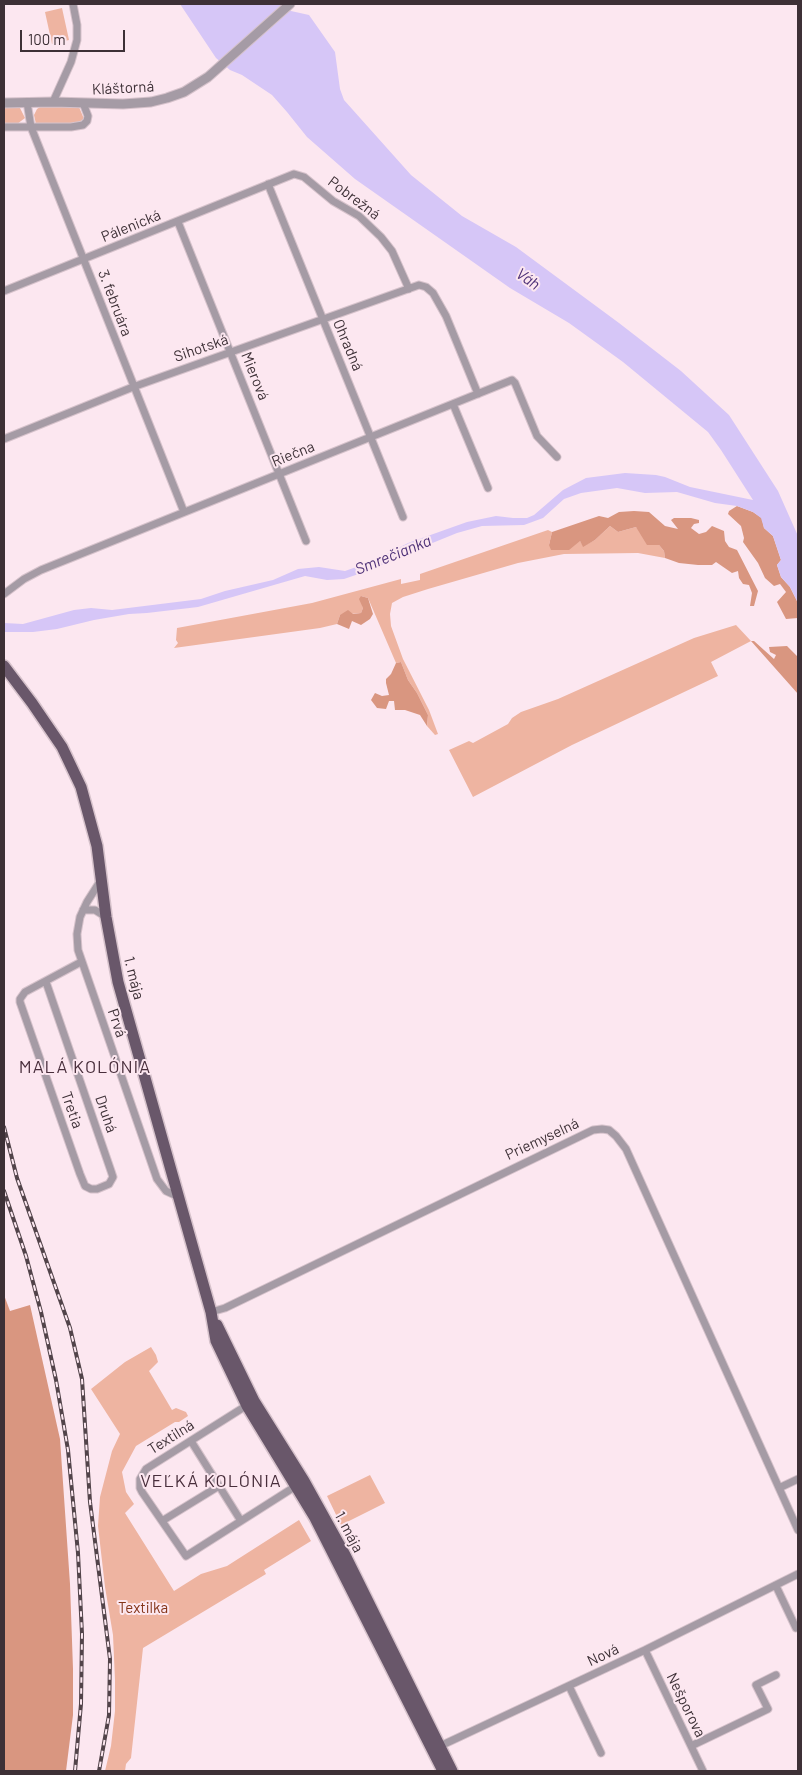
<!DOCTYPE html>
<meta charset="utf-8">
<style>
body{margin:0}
#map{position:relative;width:802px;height:1775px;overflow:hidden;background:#fce7f0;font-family:Barlow,sans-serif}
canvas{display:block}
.frame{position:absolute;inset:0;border:5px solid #3d3036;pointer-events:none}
.scale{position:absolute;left:20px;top:30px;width:105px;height:22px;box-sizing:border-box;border:2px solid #3d3036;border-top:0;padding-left:6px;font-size:15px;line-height:18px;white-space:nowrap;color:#3d3036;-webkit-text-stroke:4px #fce7f0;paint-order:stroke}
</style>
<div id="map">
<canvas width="802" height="1775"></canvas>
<div class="frame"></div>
<div class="scale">100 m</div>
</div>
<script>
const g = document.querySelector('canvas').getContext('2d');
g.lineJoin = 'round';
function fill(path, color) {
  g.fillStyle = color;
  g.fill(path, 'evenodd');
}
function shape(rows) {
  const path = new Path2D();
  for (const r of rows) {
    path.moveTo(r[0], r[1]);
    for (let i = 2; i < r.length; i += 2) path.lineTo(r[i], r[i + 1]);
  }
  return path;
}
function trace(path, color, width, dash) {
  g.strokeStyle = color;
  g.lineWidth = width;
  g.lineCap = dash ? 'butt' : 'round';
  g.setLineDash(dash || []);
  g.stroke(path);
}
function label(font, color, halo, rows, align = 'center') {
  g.font = font + ' Barlow,sans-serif';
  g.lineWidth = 4;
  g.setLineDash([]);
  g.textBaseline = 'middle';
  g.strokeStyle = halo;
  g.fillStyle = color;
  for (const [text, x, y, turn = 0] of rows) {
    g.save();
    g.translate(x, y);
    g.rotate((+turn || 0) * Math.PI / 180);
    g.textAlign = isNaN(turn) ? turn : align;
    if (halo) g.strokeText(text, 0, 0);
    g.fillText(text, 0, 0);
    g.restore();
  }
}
fill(shape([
 [62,8,69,40,52,44,45,12],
 [4,107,20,108,25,118,17,124,4,124],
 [40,107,79,107,84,119,76,124,39,126,36,124,34,115,37,109],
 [610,526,618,532,636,527,659,545,664,551,665,558,638,553,564,554,518,563,428,589,403,597,392,603,390,614,391,626,403,659,429,710,438,734,435,735,427,726,428,715,417,693,408,680,401,662,396,663,368,598,361,596,363,608,361,613,340,615,337,624,320,628,174,648,178,643,176,640,177,628,312,603,401,579,401,584,420,580,420,574,548,530,552,532,549,545,580,541,583,546,595,540],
 [736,625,751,641,711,662,718,676,572,745,473,797,449,750,469,741,473,743,508,724,512,718,521,712,558,699,694,638],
 [151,1347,156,1355,158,1362,149,1371,172,1410,176,1408,186,1412,188,1416,179,1422,175,1422,136,1446,122,1472,126,1492,134,1504,125,1513,174,1591,201,1574,227,1566,299,1520,311,1541,264,1570,266,1574,143,1648,131,1758,126,1764,125,1771,105,1771,111,1746,115,1711,115,1680,113,1635,105,1587,98,1526,100,1497,112,1451,120,1434,91,1389,125,1362],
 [370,1475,385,1503,341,1525,327,1496]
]), '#eeb4a1');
fill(shape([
 [737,506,753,512,762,518,764,528,773,536,781,560,777,565,781,577,790,587,798,603,798,618,786,619,777,602,786,592,780,584,774,586,765,578,758,563,743,542,744,538,741,526,728,514,729,511],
 [634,511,649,512,665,526,678,529,671,520,674,518,691,518,699,520,699,523,694,524,691,528,699,534,706,532,712,526,724,531,725,541,729,547,737,550,758,591,754,606,750,606,752,593,749,585,743,584,739,578,738,571,732,573,716,562,712,565,698,565,679,563,665,558,664,551,659,545,647,545,636,527,618,532,610,526,595,540,583,547,580,541,569,550,551,550,549,545,552,532,599,516,608,518,619,512],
 [361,596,368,598,373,614,370,619,361,625,352,621,349,629,337,624,340,615,348,610,353,614,361,613,363,608,359,599],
 [751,641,754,641,774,659,776,655,770,652,769,647,787,646,798,657,798,694],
 [401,662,408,680,417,693,428,715,427,726,420,715,405,710,395,710,394,701,389,701,386,709,377,708,371,700,375,693,382,696,389,695,386,683,386,679,391,674,396,663],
 [4,1295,10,1311,30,1305,60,1439,70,1584,73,1669,73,1715,66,1771,4,1771]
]), '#d99680');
fill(shape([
 [180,4,284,4,291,11,309,15,335,52,340,89,344,100,411,175,462,216,516,247,619,323,681,371,729,415,778,491,798,536,798,603,790,587,781,577,777,565,781,560,773,536,764,528,761,518,753,512,737,506,715,503,677,492,645,493,617,488,581,493,564,499,543,518,524,525,482,526,457,533,398,557,376,568,344,579,327,580,305,576,198,607,147,613,129,614,94,620,57,629,33,632,4,632,4,623,23,624,74,610,91,608,112,610,201,599,225,591,273,580,298,569,319,567,345,571,373,561,408,543,467,522,496,516,513,518,527,518,534,515,563,490,586,478,625,473,656,475,665,477,690,487,753,500,721,450,708,432,623,362,569,323,510,288,355,179,307,137,287,112,272,95,242,75,230,70,216,58]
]), '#d6c6f7');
const minor = shape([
 [27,102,31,127,184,512],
 [53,102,71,62,77,40,77,25,73,4],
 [4,127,71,127,83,125,87,121,88,116,83,103],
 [268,184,403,517],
 [178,222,306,541],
 [4,291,294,174,304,177,333,201,359,216,381,237,392,251,409,289],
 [453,404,488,488],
 [4,439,133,387,419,285,426,287,433,293,446,316,478,394],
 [4,594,24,579,41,570,512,380,515,383,537,436,557,457],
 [101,880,87,902,80,917,77,934,78,950,157,1179,166,1191,179,1197],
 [83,910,95,910,106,917],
 [46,982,111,1171,113,1177,109,1184,97,1189,91,1189,85,1186,80,1174,20,1002,20,999,25,992,81,962],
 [211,1312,225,1308,593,1130,602,1129,609,1130,616,1136,626,1149,798,1530],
 [249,1404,146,1469,140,1479,140,1488,142,1492,186,1556,296,1486],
 [191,1441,241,1521],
 [779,1488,798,1479],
 [162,1521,219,1486],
 [776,1586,796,1628],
 [645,1650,703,1771],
 [569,1686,601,1753],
 [691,1746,768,1709,756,1685,776,1675],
 [438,1747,645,1650,798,1574]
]);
const tertiary = shape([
 [4,103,53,102,123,104,151,102,167,98,184,92,208,77,290,4]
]);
const primary = shape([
 [4,666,32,703,62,747,81,787,97,846,106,917,118,982,211,1312,216,1341,247,1406,315,1518,443,1771],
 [217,1325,254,1401,304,1481,345,1555,452,1771]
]);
trace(minor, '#d6c2cb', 9);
trace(tertiary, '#d6c2cb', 11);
trace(primary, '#d6c2cb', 14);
trace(minor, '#a59ba5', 7);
trace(tertiary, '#a59ba5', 9);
trace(primary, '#69576a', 11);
const rail = shape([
 [4,1127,17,1178,70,1328,82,1379,90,1502,110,1659,109,1715,99,1771],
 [4,1191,26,1256,41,1312,56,1380,68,1450,78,1553,82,1634,81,1704,75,1771]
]);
trace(rail, '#52444a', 4);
trace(rail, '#fce7f0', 2, [5.5]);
label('15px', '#3d3036', '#fce7f0', [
 ["Kláštorná",123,88,-3],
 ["Pobrežná",354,198,37],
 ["Pálenická",131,226,-22],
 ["3. februára",115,303,69],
 ["Ohradná",348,345,67],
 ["Sihotská",201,348,-19],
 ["Mierová",255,376,68],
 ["Riečna",293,454,-22],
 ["1. mája",134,978,76],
 ["Prvá",117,1023,71],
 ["Tretia",72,1110,71],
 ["Druhá",106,1114,71],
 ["Priemyselná",542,1139,-25],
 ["Textilná",171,1437,-32],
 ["1. mája",349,1532,62],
 ["Nová",603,1655,-25],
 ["Nešporova",686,1705,64]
]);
label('15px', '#843418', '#fce7f0', [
 ["Textilka",143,1608]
]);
label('italic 16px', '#4d3077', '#fce7f0', [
 ["Váh",528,279,35],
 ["Smrečianka",393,555,-22]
]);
g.letterSpacing = '1px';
label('18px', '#482e3b', '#fce7f0', [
 ["MALÁ KOLÓNIA",85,1067],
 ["VEĽKÁ KOLÓNIA",211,1481]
]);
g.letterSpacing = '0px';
</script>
